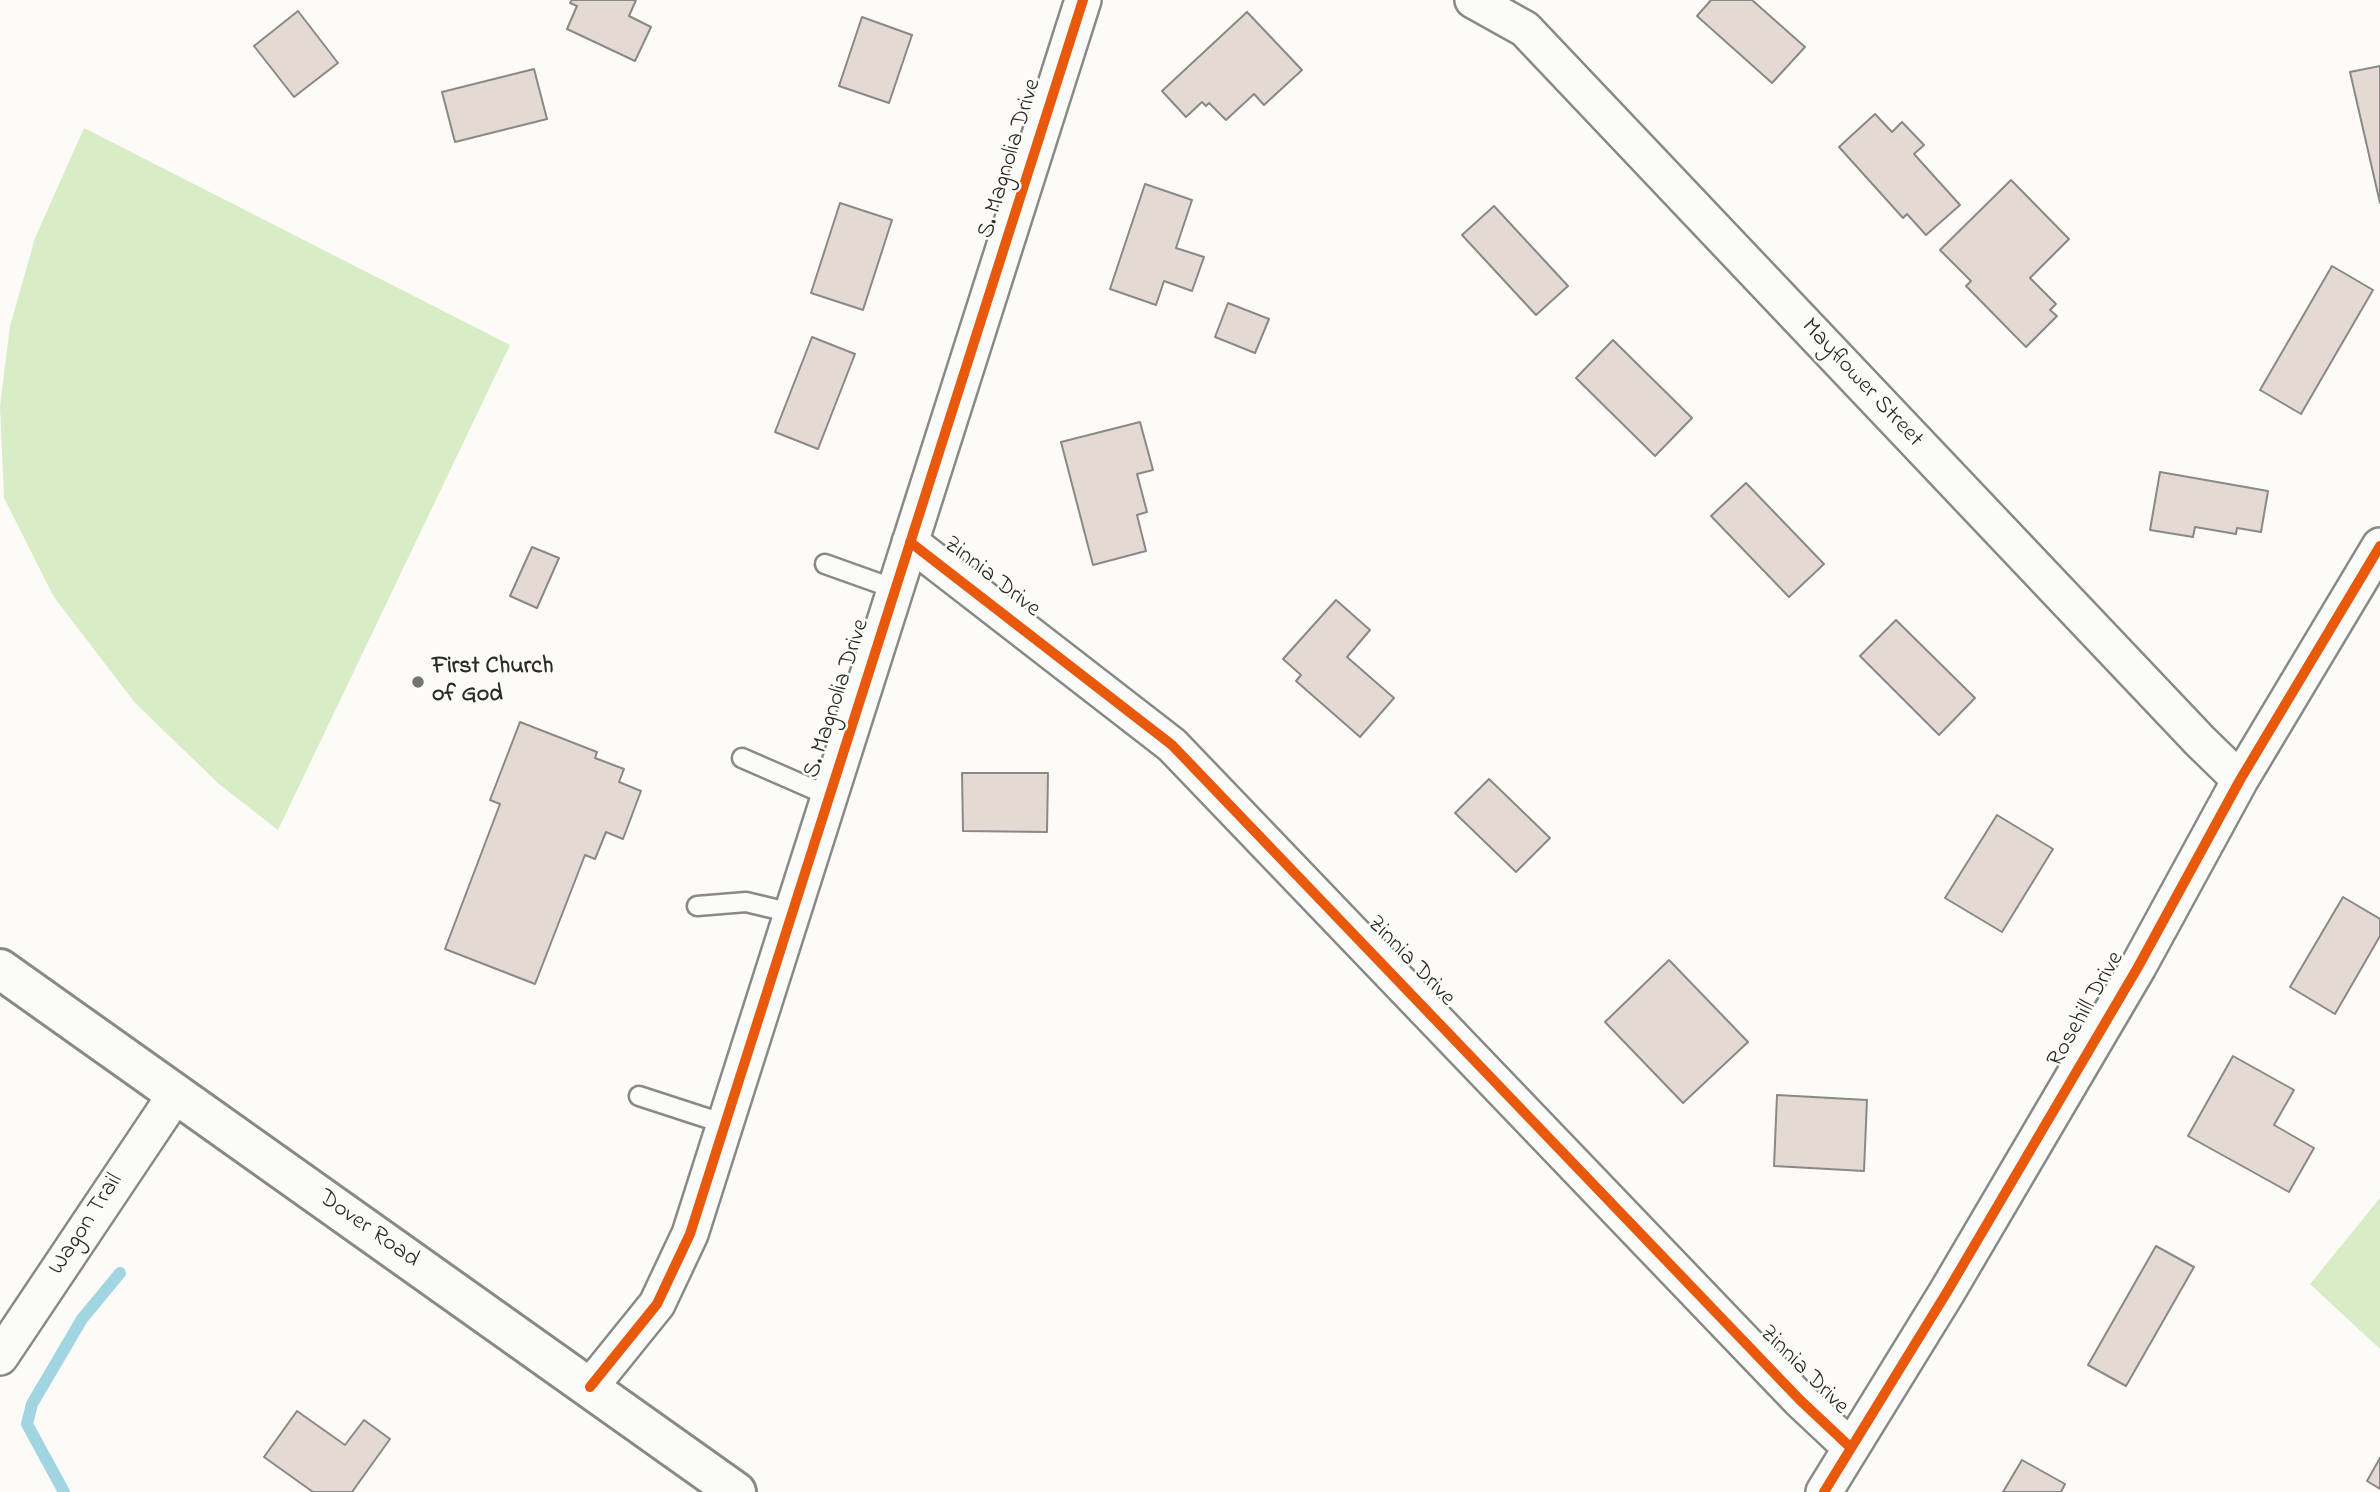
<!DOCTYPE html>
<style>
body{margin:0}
canvas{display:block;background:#fcfbf8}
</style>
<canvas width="2380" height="1492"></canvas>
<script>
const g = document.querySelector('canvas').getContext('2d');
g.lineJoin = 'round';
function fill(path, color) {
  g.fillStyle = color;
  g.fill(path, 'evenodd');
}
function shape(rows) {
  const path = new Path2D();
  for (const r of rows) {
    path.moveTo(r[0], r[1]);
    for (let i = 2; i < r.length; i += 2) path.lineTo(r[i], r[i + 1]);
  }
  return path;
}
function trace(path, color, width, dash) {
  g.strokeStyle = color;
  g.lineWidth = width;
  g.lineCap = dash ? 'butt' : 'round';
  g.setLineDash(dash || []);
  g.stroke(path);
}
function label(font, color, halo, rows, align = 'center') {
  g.font = font + ' "Indie Flower",sans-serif';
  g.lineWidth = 5;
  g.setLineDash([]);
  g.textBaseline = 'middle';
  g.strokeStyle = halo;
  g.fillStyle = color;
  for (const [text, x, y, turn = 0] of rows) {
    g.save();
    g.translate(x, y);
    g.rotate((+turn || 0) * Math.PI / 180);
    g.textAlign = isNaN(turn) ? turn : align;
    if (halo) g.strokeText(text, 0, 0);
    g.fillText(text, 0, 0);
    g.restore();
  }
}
fill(shape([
 [84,128,510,345,278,830,219,784,135,703,54,597,4,498,0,406,10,326,35,238],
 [2380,1198,2380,1349,2310,1284]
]), '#d8edc6');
trace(shape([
 [64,1492,27,1424,32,1404,82,1319,120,1273]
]), '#a1d5e2', 12);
const building = shape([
 [572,0,636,0,629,16,651,27,635,61,567,29,577,6,570,3,572,0],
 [1711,0,1752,0,1805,47,1772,83,1697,16,1711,0],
 [298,11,338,63,294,97,254,46,298,11],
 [1247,12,1302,70,1264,105,1254,94,1226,120,1209,103,1206,106,1202,102,1186,117,1162,91,1247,12],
 [862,17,912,35,889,103,839,86,862,17],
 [2380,66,2380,203,2350,72,2380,66],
 [534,69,547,119,455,142,442,92,534,69],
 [1875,114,1892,132,1902,122,1924,145,1914,154,1960,205,1926,235,1907,214,1903,218,1839,147,1875,114],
 [2011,180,2069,239,2030,278,2056,304,2050,310,2057,316,2026,347,1966,286,1971,281,1940,250,2011,180],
 [1145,184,1192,200,1176,248,1204,257,1192,291,1164,281,1156,305,1110,289,1145,184],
 [840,203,892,220,863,310,811,293,840,203],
 [1494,206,1568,286,1536,315,1462,235,1494,206],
 [2332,266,2373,290,2301,414,2260,390,2332,266],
 [1228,303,1269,319,1255,353,1215,337,1228,303],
 [812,337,855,354,818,449,775,432,812,337],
 [1613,340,1692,418,1655,456,1576,378,1613,340],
 [1140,422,1153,470,1137,474,1147,512,1137,515,1146,551,1093,565,1061,442,1140,422],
 [2160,472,2268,491,2261,532,2237,528,2236,534,2195,527,2193,537,2150,530,2160,472],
 [1746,483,1824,564,1789,597,1711,516,1746,483],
 [532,547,559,558,537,608,510,596,532,547],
 [1336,600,1370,630,1347,657,1394,698,1360,737,1296,681,1301,675,1283,659,1336,600],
 [1896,620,1975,698,1939,735,1860,656,1896,620],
 [520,722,597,752,595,758,624,769,619,782,641,791,623,839,606,832,595,859,585,855,535,984,445,949,500,804,490,800,520,722],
 [962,773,1048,773,1047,832,963,831,962,773],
 [1489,779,1550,838,1516,872,1455,813,1489,779],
 [1997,815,2053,849,2002,932,1945,898,1997,815],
 [2343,897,2380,919,2380,936,2335,1014,2290,987,2343,897],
 [1669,960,1748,1042,1683,1103,1605,1022,1669,960],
 [2233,1056,2294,1090,2274,1125,2314,1148,2289,1192,2188,1136,2233,1056],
 [1777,1095,1867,1100,1864,1171,1774,1166,1777,1095],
 [2156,1246,2194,1267,2126,1386,2088,1365,2156,1246],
 [297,1411,345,1445,364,1420,390,1439,352,1492,313,1492,264,1457,297,1411],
 [2380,1458,2380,1489,2367,1481,2380,1458],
 [2022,1460,2065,1484,2061,1492,2003,1492,2022,1460]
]);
fill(building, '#e4d9d3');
trace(building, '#898987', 2);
const lane = shape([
 [825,564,895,589],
 [742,758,829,796],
 [697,906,746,902,792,913],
 [639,1096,725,1124]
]);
const street = shape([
 [1473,0,1525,29,2200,741,2240,780],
 [910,542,1172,745,1800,1400,1849,1446],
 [0,1357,176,1094],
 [590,1387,657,1304,690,1234,1083,0],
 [1824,1492,1947,1292,2138,967,2240,780,2380,546]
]);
const primary = shape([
 [0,969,736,1492]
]);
trace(lane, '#898987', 23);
trace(street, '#898987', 40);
trace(primary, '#898987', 44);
trace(lane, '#fbfbf9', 18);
trace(street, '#fbfbf9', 35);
trace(primary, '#fbfbf9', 38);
trace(shape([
 [910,542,1172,745,1800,1400,1849,1446],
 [590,1387,657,1304,690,1234,1083,0],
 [1824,1492,1947,1292,2138,967,2240,780,2380,546]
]), '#e8590c', 10);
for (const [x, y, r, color] of [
 [418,682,7,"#747473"]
]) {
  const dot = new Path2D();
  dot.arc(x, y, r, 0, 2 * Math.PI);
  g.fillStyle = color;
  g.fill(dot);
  trace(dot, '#fdfcf7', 2.5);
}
label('24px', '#2b2b2b', '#fdfcf7', [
 ["S. Magnolia Drive",1011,159,-73],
 ["Mayflower Street",1861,384,47],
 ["Zinnia Drive",991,578,38],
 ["S. Magnolia Drive",838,699,-72],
 ["Zinnia Drive",1410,962,46],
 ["Rosehill Drive",2087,1010,-60],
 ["Wagon Trail",87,1225,-57],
 ["Dover Road",368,1230,35],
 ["Zinnia Drive",1803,1371,45]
]);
label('bold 24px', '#2b2b2b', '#fdfcf7', [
 ["First Church",432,668],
 ["of God",432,696]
], 'left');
</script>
